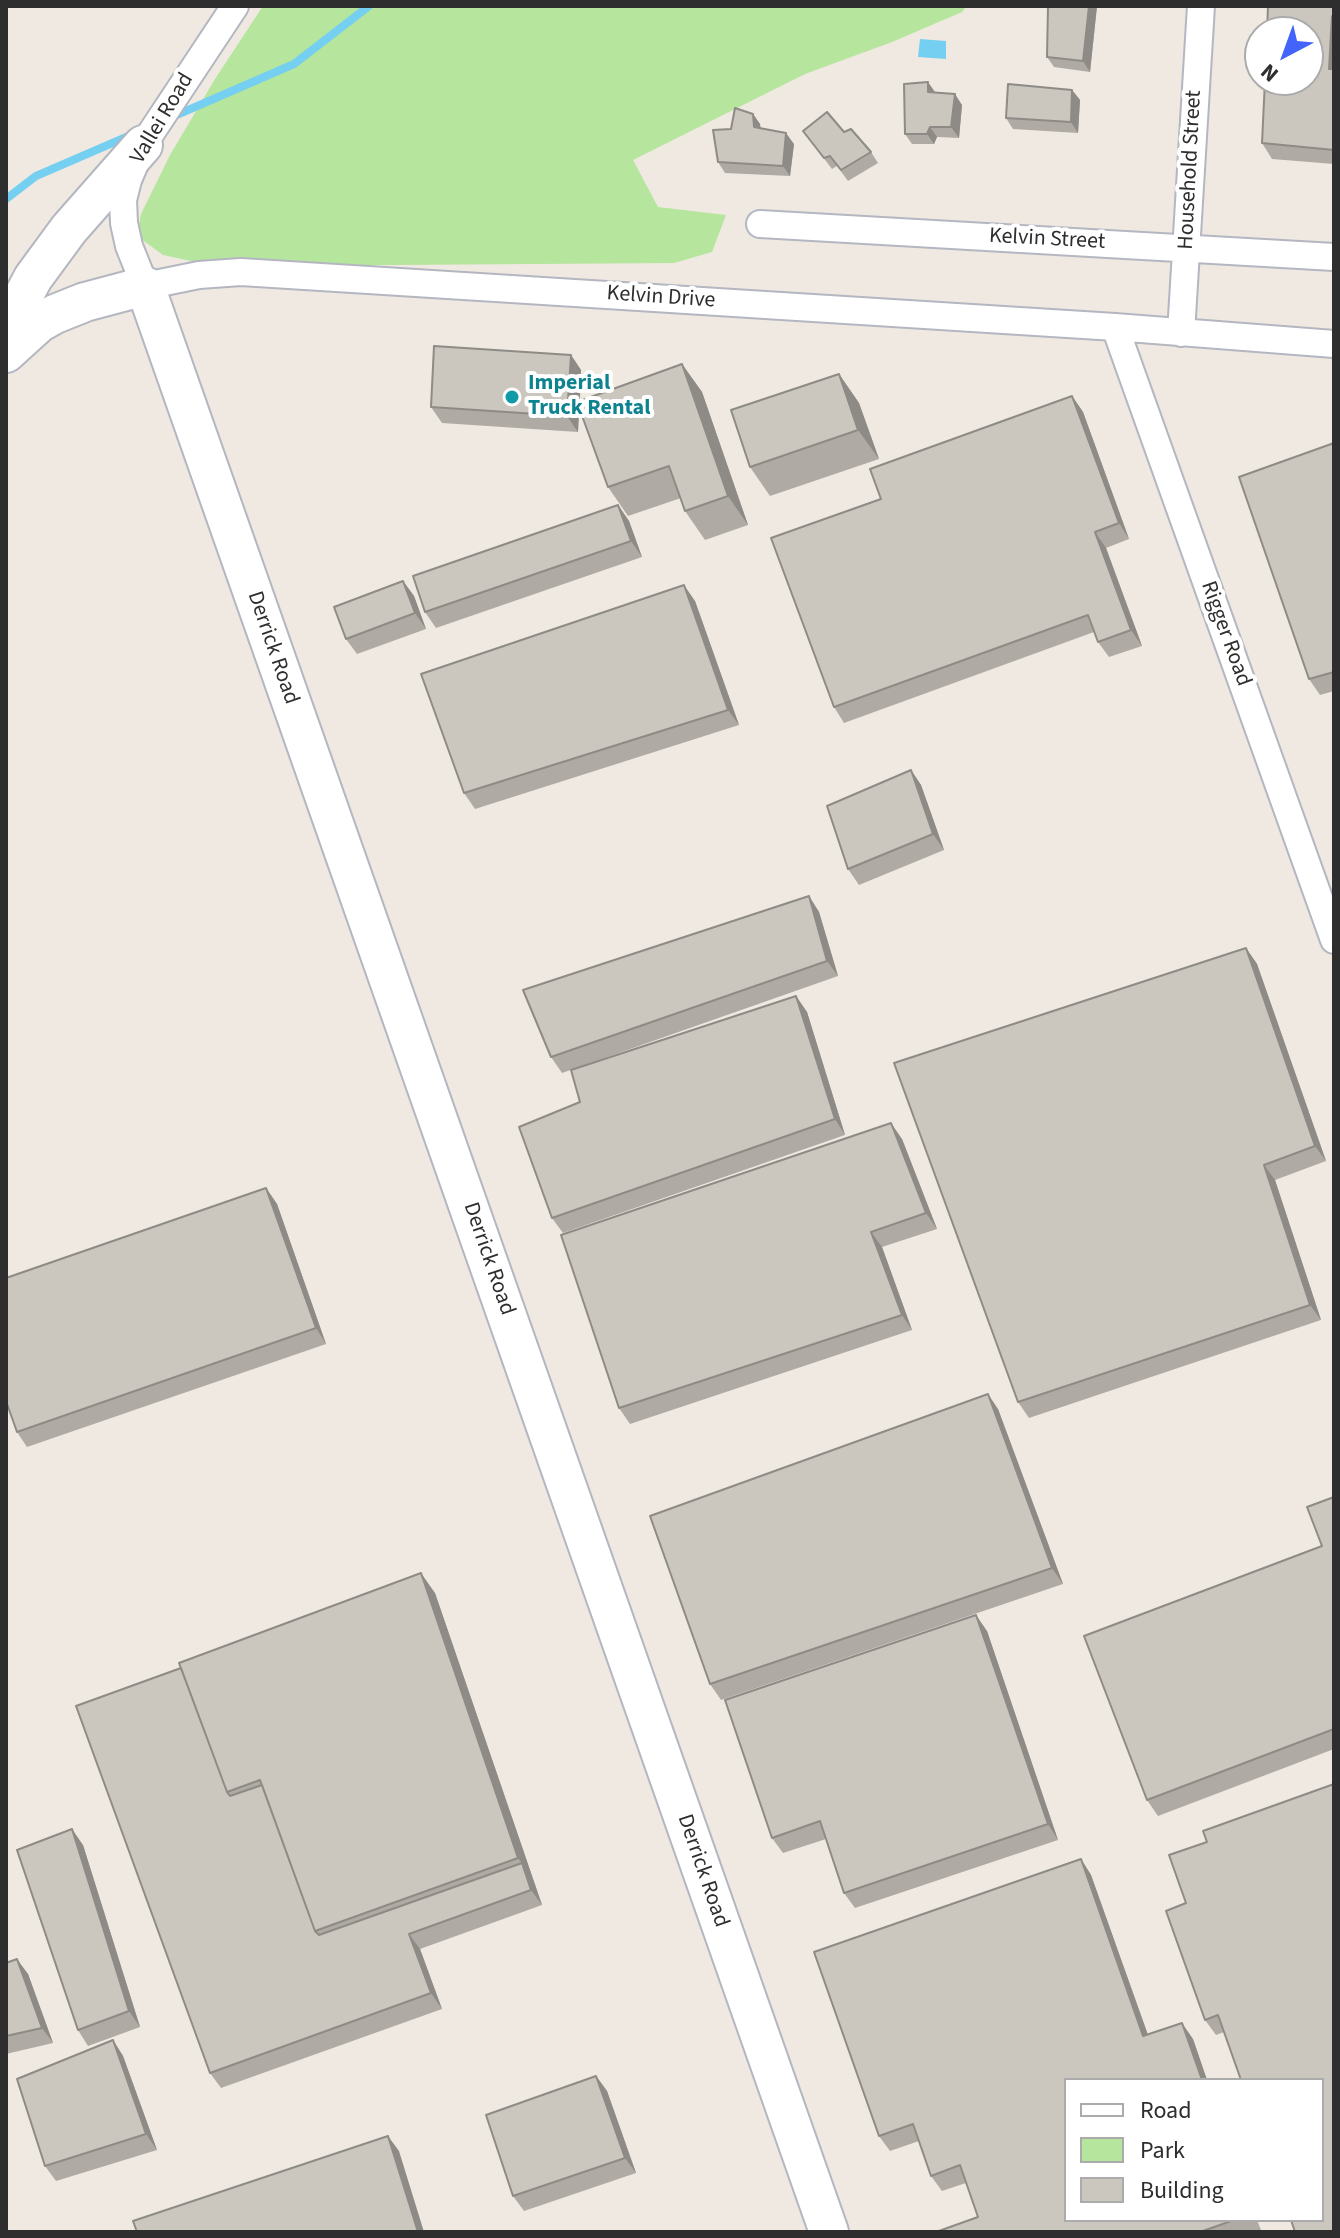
<!DOCTYPE html>
<style>
body{margin:0}
#map{position:relative;width:1340px;height:2238px;overflow:hidden;background:#efe9e1;font-family:"Source Sans 3",sans-serif}
canvas{display:block}
.frame{position:absolute;inset:0;border:8px solid #2e2e2e;pointer-events:none}
.legend{position:absolute;left:1064px;top:2078px;width:260px;height:144px;box-sizing:border-box;background:#fff;border:2px solid #ababab;margin:0;padding:10px 14px;list-style:none;font-size:24px;color:#2e2e2e}
.legend li{display:flex;align-items:center;gap:16px;height:40px}
.legend b{width:40px;border:2px solid #ababab}
.north{position:absolute;left:1244px;top:16px;width:80px;height:80px;box-sizing:border-box;background:#fff;border:2px solid #ababab;border-radius:50%;rotate:221deg;font-size:22px;font-weight:700;line-height:32px;text-align:center;color:#2e2e2e}
.north::after{content:'';display:block;margin:auto;width:28px;height:36px;background:#4264fb;clip-path:polygon(50% 0,100% 100%,50% 72%,0 100%)}
</style>
<div id="map">
<canvas width="1340" height="2238"></canvas>
<div class="frame"></div>
<ul class="legend">
<li><b style="height:10px;background:#fff"></b>Road</li>
<li><b style="height:22px;background:#b6e59e"></b>Park</li>
<li><b style="height:22px;background:#cbc7bf"></b>Building</li>
</ul>
<div class="north">N</div>
</div>
<script>
const g = document.querySelector('canvas').getContext('2d');
g.lineJoin = 'round';
function fill(path, color) {
  g.fillStyle = color;
  g.fill(path, 'evenodd');
}
function shape(rows) {
  const path = new Path2D();
  for (const r of rows) {
    path.moveTo(r[0], r[1]);
    for (let i = 2; i < r.length; i += 2) path.lineTo(r[i], r[i + 1]);
  }
  return path;
}
function trace(path, color, width, dash) {
  g.strokeStyle = color;
  g.lineWidth = width;
  g.lineCap = dash ? 'butt' : 'round';
  g.setLineDash(dash || []);
  g.stroke(path);
}
function label(font, color, halo, rows, align = 'center') {
  g.font = font + ' "Source Sans 3",sans-serif';
  g.lineWidth = 8;
  g.setLineDash([]);
  g.textBaseline = 'middle';
  g.strokeStyle = halo;
  g.fillStyle = color;
  for (const [text, x, y, turn = 0] of rows) {
    g.save();
    g.translate(x, y);
    g.rotate((+turn || 0) * Math.PI / 180);
    g.textAlign = isNaN(turn) ? turn : align;
    if (halo) g.strokeText(text, 0, 0);
    g.fillText(text, 0, 0);
    g.restore();
  }
}
fill(shape([
 [263,6,967,6,962,12,892,42,805,74,633,160,658,207,726,215,712,252,674,263,253,266,205,264,163,255,137,236,141,214,170,155,215,79]
]), '#b6e59e');
fill(shape([
 [920,39,946,41,946,59,918,57]
]), '#75cff0');
trace(shape([
 [172,117,294,64,369,6],
 [6,199,36,176,131,135]
]), '#75cff0', 8);
const street = shape([
 [235,6,143,145,128,180,123,200,124,223,129,246,145,286,199,275,241,272,1115,327,1334,344],
 [760,224,1334,257],
 [1115,327,1334,940],
 [1181,333,1201,6]
]);
const secondary = shape([
 [6,329,33,278,69,229,143,145],
 [6,353,39,323,55,314,85,302,145,286,829,2232]
]);
trace(street, '#b4b7c1', 30);
trace(secondary, '#b4b7c1', 42);
trace(street, '#fff', 26);
trace(secondary, '#fff', 38);
fill(shape([
 [1048,6,1097,6,1090,72,1054,67,1047,57],
 [1334,6,1334,164,1272,159,1262,143],
 [1072,90,1080,100,1078,133,1013,129,1006,118],
 [935,93,962,105,959,138,937,137,934,144,912,144,905,134],
 [753,114,760,124,761,129,794,144,790,176,725,173,718,162,731,129],
 [803,131,844,132,871,152,878,163,848,181,837,166,832,169],
 [571,355,581,370,580,401,682,364,702,392,748,525,705,540,685,511,681,498,628,516,608,487,579,407,578,432,442,423,431,407],
 [839,374,859,403,879,459,770,496,750,467],
 [1072,396,1083,412,1129,539,1106,548,1142,646,1109,657,1098,642,1094,632,844,723,834,707,881,499],
 [1334,443,1334,691,1320,695,1309,679],
 [618,505,629,521,642,557,436,628,425,612],
 [403,581,414,596,426,629,357,654,346,639],
 [695,601,739,725,475,809,464,793],
 [911,770,921,785,944,850,859,885,848,869],
 [809,896,819,912,838,976,562,1073,551,1057],
 [1246,948,1257,964,1326,1161,1275,1180,1321,1320,1029,1418,1018,1402],
 [796,996,807,1012,845,1135,563,1233,552,1218,580,1102],
 [902,1139,937,1229,882,1247,912,1330,630,1424,619,1408],
 [266,1188,277,1204,326,1344,27,1447,17,1432],
 [998,1409,1063,1584,721,1700,710,1684],
 [1334,1497,1334,1749,1158,1816,1147,1800,1322,1546],
 [435,1593,542,1905,420,1949,442,2009,221,2088,210,2073,76,1706],
 [987,1631,1058,1840,855,1908,844,1893,826,1839,783,1853,772,1838],
 [1207,1842,1224,2032,1216,2035,1205,2020,1186,1903],
 [83,1845,140,2027,88,2046,78,2030],
 [1081,1859,1091,1875,1148,2035,1193,2039,1207,2080,1066,2080,1066,2220,1257,2220,1261,2230,1255,2232,936,2232,978,2217,966,2183,942,2191,931,2176,919,2141,890,2151,879,2136],
 [6,1963,28,1974,53,2043,6,2054],
 [113,2040,123,2056,157,2150,56,2181,45,2166],
 [596,2076,607,2091,636,2173,524,2211,513,2196]
]), '#afaba4');
fill(shape([
 [1089,6,1097,6,1090,72,1083,61],
 [1332,16,1334,19,1334,75,1329,69],
 [928,82,935,92,928,92],
 [1072,90,1080,100,1078,133,1071,122],
 [955,94,962,105,959,138,951,127],
 [753,114,760,124,761,138,754,127],
 [930,127,937,137,934,144,927,134],
 [786,133,794,144,790,176,783,166],
 [571,355,581,370,578,432,567,416],
 [682,364,702,392,748,525,728,496],
 [839,374,859,403,879,459,858,430],
 [1072,396,1083,412,1129,539,1119,523],
 [618,505,629,521,642,557,631,541],
 [1095,532,1106,548,1142,646,1131,630],
 [403,581,414,596,426,629,415,613],
 [684,585,695,601,739,725,728,710],
 [911,770,921,785,944,850,933,834],
 [809,896,819,912,838,976,827,961],
 [1246,948,1257,964,1326,1161,1315,1146],
 [796,996,807,1012,845,1135,835,1119],
 [891,1123,902,1139,937,1229,926,1213],
 [1264,1165,1275,1180,1321,1320,1310,1305],
 [266,1188,277,1204,326,1344,316,1328],
 [871,1232,882,1247,912,1330,902,1315],
 [988,1394,998,1409,1063,1584,1052,1568],
 [421,1573,435,1593,542,1905,531,1890,522,1863,518,1858],
 [976,1615,987,1631,1058,1840,1048,1824],
 [72,1829,83,1845,140,2027,129,2011],
 [1081,1859,1091,1875,1154,2052,1143,2036],
 [409,1934,420,1949,442,2009,431,1993],
 [17,1959,28,1974,53,2043,42,2028],
 [1182,2023,1193,2039,1207,2080,1202,2080],
 [113,2040,123,2056,157,2150,146,2134],
 [596,2076,607,2091,636,2173,625,2158],
 [388,2136,399,2151,424,2232,418,2232]
]), '#8e8b86');
const building = shape([
 [1048,6,1089,6,1083,61,1047,57,1048,6],
 [1268,6,1334,6,1334,16,1332,16,1329,69,1334,69,1334,150,1262,143,1265,80,1308,80,1308,32,1267,32,1268,6],
 [928,82,928,92,955,94,951,127,930,127,927,134,905,134,904,84,928,82],
 [1008,84,1072,90,1071,122,1006,118,1008,84],
 [735,108,753,114,754,127,786,133,783,166,718,162,713,130,731,129,735,108],
 [827,112,844,132,851,129,871,152,841,170,830,156,824,158,803,131,827,112],
 [434,346,571,355,567,416,431,407,434,346],
 [682,364,728,496,685,511,669,466,608,487,577,402,682,364],
 [839,374,858,430,750,467,731,410,839,374],
 [1072,396,1119,523,1095,532,1131,630,1098,642,1088,615,834,707,771,538,881,499,870,469,1072,396],
 [1334,443,1334,672,1309,679,1239,477,1334,443],
 [618,505,631,541,425,612,413,576,618,505],
 [403,581,415,613,346,639,334,607,403,581],
 [684,585,728,710,464,793,421,674,684,585],
 [911,770,933,834,848,869,827,806,911,770],
 [809,896,827,961,551,1057,523,990,809,896],
 [1246,948,1315,1146,1264,1165,1310,1305,1018,1402,894,1063,1246,948],
 [796,996,835,1119,552,1218,519,1127,580,1102,571,1070,796,996],
 [891,1123,926,1213,871,1232,902,1315,619,1408,561,1235,891,1123],
 [266,1188,316,1328,17,1432,6,1401,6,1278,266,1188],
 [988,1394,1052,1568,710,1684,650,1516,988,1394],
 [1334,1497,1334,1729,1147,1800,1084,1636,1322,1546,1307,1507,1334,1497],
 [421,1573,518,1858,315,1931,260,1780,227,1792,179,1663,421,1573],
 [976,1615,1048,1824,844,1893,820,1821,772,1838,725,1700,976,1615],
 [181,1668,227,1792,230,1796,262,1785,315,1931,319,1935,522,1863,531,1890,409,1934,431,1993,210,2073,76,1706,181,1668],
 [1334,1784,1334,2232,1295,2232,1291,2220,1322,2220,1322,2080,1241,2080,1218,2015,1205,2020,1166,1911,1186,1903,1169,1855,1207,1842,1203,1831,1334,1784],
 [72,1829,129,2011,78,2030,17,1850,72,1829],
 [1081,1859,1143,2036,1182,2023,1202,2080,1066,2080,1066,2220,1234,2220,1200,2232,936,2232,978,2217,960,2165,931,2176,913,2124,879,2136,814,1952,1081,1859],
 [17,1959,42,2028,6,2036,6,1963,17,1959],
 [113,2040,146,2134,45,2166,17,2079,113,2040],
 [596,2076,625,2158,513,2196,486,2115,596,2076],
 [388,2136,418,2232,137,2232,133,2221,388,2136]
]);
fill(building, '#cbc7bf');
trace(building, '#8e8b86', 2);
for (const [x, y, r, color] of [
 [512,397,8,"#0f9aa8"]
]) {
  const dot = new Path2D();
  dot.arc(x, y, r, 0, 2 * Math.PI);
  g.fillStyle = color;
  g.fill(dot);
  trace(dot, '#fff', 3);
}
label('22px', '#2e2e2e', '#fff', [
 ["Vallei Road",163,119,-59],
 ["Household Street",1191,170,-87],
 ["Kelvin Street",1047,240,3],
 ["Kelvin Drive",661,298,4],
 ["Rigger Road",1225,634,70],
 ["Derrick Road",272,648,71],
 ["Derrick Road",488,1259,71],
 ["Derrick Road",702,1871,71]
]);
label('bold 22px', '#0d838f', '#fff', [
 ["Imperial",528,384],
 ["Truck Rental",528,409]
], 'left');
</script>
